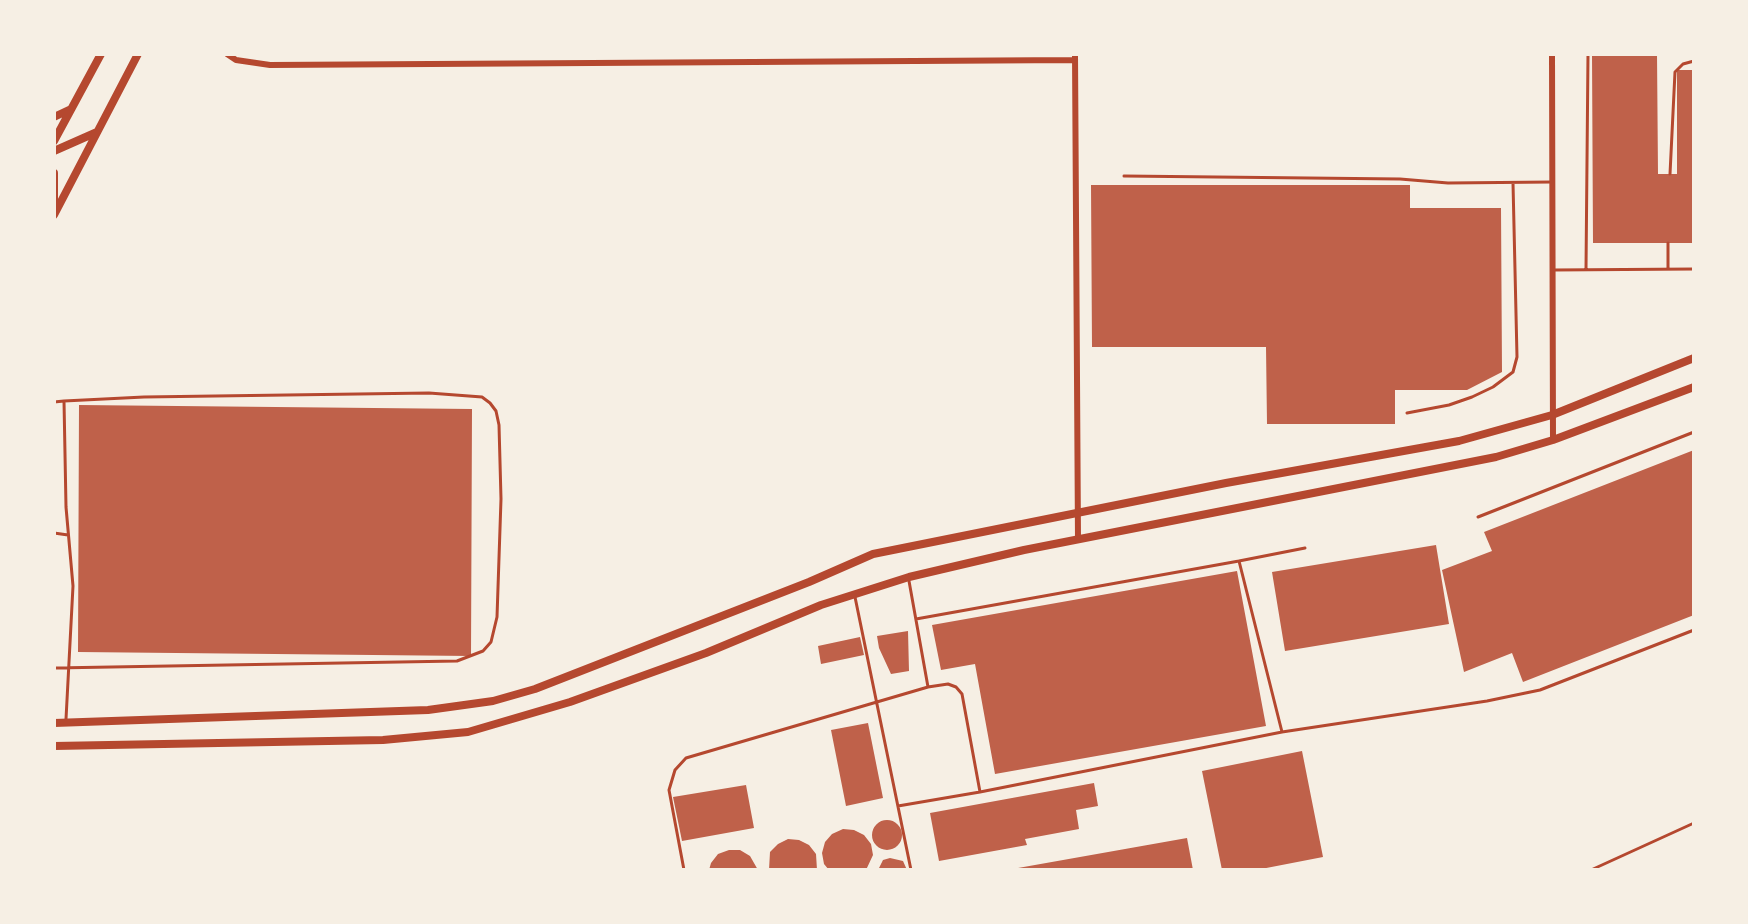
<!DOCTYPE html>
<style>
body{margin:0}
#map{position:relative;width:1748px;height:924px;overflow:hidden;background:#f6efe4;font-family:Karla,sans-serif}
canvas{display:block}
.frame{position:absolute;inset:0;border:56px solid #f6efe4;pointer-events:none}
</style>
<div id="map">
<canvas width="1748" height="924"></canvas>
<div class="frame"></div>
</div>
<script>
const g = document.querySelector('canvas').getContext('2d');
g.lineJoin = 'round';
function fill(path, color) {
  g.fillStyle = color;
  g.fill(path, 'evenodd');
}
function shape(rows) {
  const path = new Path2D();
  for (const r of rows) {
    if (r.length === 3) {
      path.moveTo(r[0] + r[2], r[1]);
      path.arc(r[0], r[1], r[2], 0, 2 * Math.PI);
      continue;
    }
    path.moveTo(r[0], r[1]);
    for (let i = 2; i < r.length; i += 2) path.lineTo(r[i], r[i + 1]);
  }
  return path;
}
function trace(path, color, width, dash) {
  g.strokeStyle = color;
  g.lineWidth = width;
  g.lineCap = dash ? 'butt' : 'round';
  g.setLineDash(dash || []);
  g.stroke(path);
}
fill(shape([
 [1592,54,1657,54,1658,174,1677,174,1677,70,1694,70,1694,243,1593,243],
 [1091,185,1410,185,1410,208,1501,208,1502,372,1467,390,1395,390,1395,424,1267,424,1266,347,1092,347],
 [79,405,472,409,471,656,78,652],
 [1694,450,1694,615,1523,682,1512,653,1464,672,1442,570,1492,551,1484,532],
 [1436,545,1449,624,1285,651,1272,572],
 [1237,571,1266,726,995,774,975,664,941,670,932,625],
 [908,631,909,671,891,674,879,648,877,636],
 [860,637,864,655,821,664,818,646],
 [868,723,883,798,846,806,831,730],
 [1302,751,1323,857,1256,870,1222,870,1202,771],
 [1094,783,1098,806,1076,810,1079,829,1025,839,1027,845,939,861,930,813],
 [746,785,754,828,682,841,673,797],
 [887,835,15],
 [843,829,854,830,864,835,871,844,873,855,866,870,829,870,824,864,822,853,825,842,832,834],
 [1187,838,1193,870,1018,870,1018,868],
 [788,839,799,840,809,845,816,854,817,870,769,870,770,852,778,844],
 [729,850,740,850,750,856,758,870,709,870,711,863,718,854],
 [890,858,903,861,907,870,878,870,883,860]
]), '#bf614a');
trace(shape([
 [1670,174,1675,72,1683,64,1694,61],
 [1124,176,1400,179,1448,183,1552,182],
 [1668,243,1668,268],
 [1586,269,1588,54],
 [1554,270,1694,269],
 [54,402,64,401,66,507,73,586,66,719],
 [1407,413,1449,405,1472,397,1493,387,1513,372,1517,357,1513,183],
 [1478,517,1694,432],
 [54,533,68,535],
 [1239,561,1305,548],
 [909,581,928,687],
 [855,597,911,870],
 [916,619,1239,561,1282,732],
 [54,668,457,661,483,651,491,642,497,617,501,499,499,425,496,411,490,403,482,397,429,393,144,397,64,401],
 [898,806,980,792],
 [684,870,669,790,675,770,686,758,928,687,948,684,956,687,962,694,980,792,1282,732,1487,701,1540,690,1694,630],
 [1591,870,1694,823]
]), '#b5482f', 3);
trace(shape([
 [227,54,236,60,270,65,1075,60],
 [1075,54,1078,540],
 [1552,54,1553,440]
]), '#b5482f', 6);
trace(shape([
 [54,117,71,109],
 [54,141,101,54],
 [54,151,97,132],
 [54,173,54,207],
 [54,215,138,54],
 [54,723,428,710,493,701,535,689,809,582,873,554,1226,483,1459,441,1552,415,1694,358],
 [54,746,383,740,468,732,570,702,706,653,821,605,909,577,1024,550,1496,457,1553,440,1694,387]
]), '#b5482f', 8);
</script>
